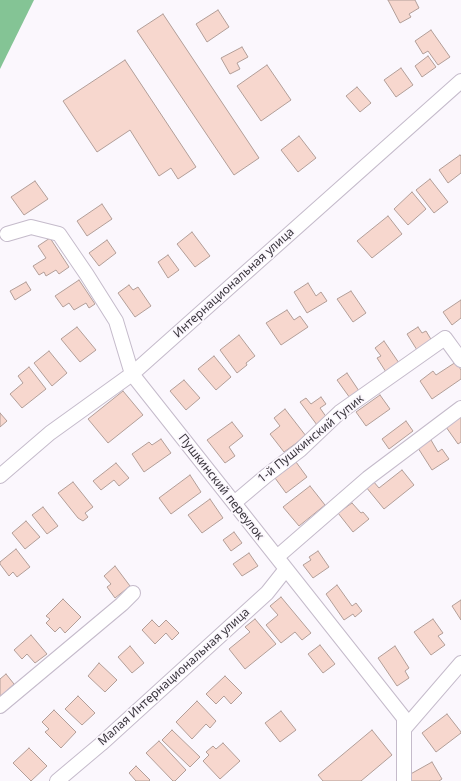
<!DOCTYPE html>
<meta charset="utf-8">
<style>
body{margin:0}
canvas{display:block;background:#fbf7fd}
</style>
<canvas width="461" height="781"></canvas>
<script>
const g = document.querySelector('canvas').getContext('2d');
g.lineJoin = 'round';
function fill(path, color) {
  g.fillStyle = color;
  g.fill(path, 'evenodd');
}
function shape(rows) {
  const path = new Path2D();
  for (const r of rows) {
    path.moveTo(r[0], r[1]);
    for (let i = 2; i < r.length; i += 2) path.lineTo(r[i], r[i + 1]);
  }
  return path;
}
function trace(path, color, width, dash) {
  g.strokeStyle = color;
  g.lineWidth = width;
  g.lineCap = dash ? 'butt' : 'round';
  g.setLineDash(dash || []);
  g.stroke(path);
}
function label(font, color, halo, rows, align = 'center') {
  g.font = font + ' "Noto Sans",sans-serif';
  g.lineWidth = 3.5;
  g.setLineDash([]);
  g.textBaseline = 'middle';
  g.strokeStyle = halo;
  g.fillStyle = color;
  for (const [text, x, y, turn = 0] of rows) {
    g.save();
    g.translate(x, y);
    g.rotate((+turn || 0) * Math.PI / 180);
    g.textAlign = isNaN(turn) ? turn : align;
    if (halo) g.strokeText(text, 0, 0);
    g.fillText(text, 0, 0);
    g.restore();
  }
}
fill(shape([
 [0,0,34,0,0,69]
]), '#84c495');
const building = shape([
 [388,0,415,0,419,8,409,14,411,17,400,23,388,0],
 [218,10,229,27,207,42,196,24,218,10],
 [163,14,259,158,234,175,137,31,163,14],
 [431,30,450,57,438,65,428,51,423,54,415,41,431,30],
 [242,47,248,57,237,63,240,69,230,74,221,58,242,47],
 [428,56,436,67,422,77,415,66,428,56],
 [125,60,196,167,178,179,171,168,159,176,130,130,97,152,63,101,125,60],
 [267,65,291,100,261,121,237,86,267,65],
 [401,68,413,85,396,97,384,80,401,68],
 [357,87,371,103,360,112,346,96,357,87],
 [299,136,316,158,298,172,281,150,299,136],
 [460,155,461,156,461,173,448,183,439,170,460,155],
 [430,179,448,202,434,213,416,190,430,179],
 [35,181,48,199,24,215,11,197,35,181],
 [412,192,426,209,408,225,394,209,412,192],
 [102,204,112,219,87,236,77,221,102,204],
 [388,216,402,234,372,258,357,241,388,216],
 [192,232,210,256,195,267,177,244,192,232],
 [50,238,69,267,59,274,56,270,46,276,44,272,39,275,33,266,46,258,38,246,50,238],
 [107,240,116,253,99,266,89,253,107,240],
 [168,255,179,270,168,278,158,262,168,255],
 [79,280,95,304,89,308,86,303,74,310,69,303,63,307,55,296,79,280],
 [26,282,31,290,15,300,10,291,26,282],
 [308,283,316,296,321,292,327,301,307,313,294,292,308,283],
 [129,285,133,290,138,287,151,306,135,317,118,293,129,285],
 [351,291,366,313,353,322,337,299,351,291],
 [461,300,461,318,452,325,443,312,461,300],
 [287,310,294,320,300,316,308,327,281,345,266,323,287,310],
 [77,327,96,350,80,362,61,339,77,327],
 [418,327,422,333,426,331,432,341,417,350,407,334,418,327],
 [239,335,255,356,246,363,247,365,237,373,220,350,239,335],
 [384,341,399,363,386,372,377,358,381,356,375,348,384,341],
 [49,351,67,373,52,386,34,363,49,351],
 [214,356,231,377,216,390,198,369,214,356],
 [456,362,461,370,461,379,432,399,420,381,433,371,436,375,456,362],
 [29,367,46,389,22,408,10,394,23,383,18,376,29,367],
 [347,373,359,391,350,398,337,380,347,373],
 [184,380,200,398,186,410,170,391,184,380],
 [123,391,143,415,108,443,88,419,123,391],
 [380,395,390,409,366,426,356,412,380,395],
 [321,397,326,404,320,408,327,418,317,425,300,402,306,398,311,404,321,397],
 [285,409,306,436,284,452,270,434,280,426,274,418,285,409],
 [0,413,7,421,0,427,0,413],
 [461,417,461,442,458,444,446,427,461,417],
 [406,421,413,431,389,449,382,439,406,421],
 [232,422,243,436,229,447,235,456,225,463,207,440,232,422],
 [161,439,171,453,144,472,132,454,149,442,152,445,161,439],
 [431,440,438,452,442,449,449,459,432,470,418,448,431,440],
 [296,462,307,477,286,493,275,478,296,462],
 [116,463,129,478,119,486,114,480,101,490,93,481,116,463],
 [402,470,414,485,384,509,366,487,373,481,379,488,402,470],
 [190,475,201,492,171,514,159,498,190,475],
 [73,482,93,507,85,513,88,517,83,521,78,518,58,493,73,482],
 [310,486,325,505,299,526,283,507,310,486],
 [210,499,223,518,202,533,188,515,210,499],
 [352,503,361,513,363,512,369,519,353,532,338,513,352,503],
 [43,507,58,526,47,534,32,515,43,507],
 [26,521,40,537,25,549,12,533,26,521],
 [234,532,242,543,231,551,223,540,234,532],
 [16,549,30,567,17,577,13,572,9,576,0,564,0,562,16,549],
 [318,551,329,567,313,578,303,565,311,560,309,557,318,551],
 [249,553,258,566,242,576,233,564,249,553],
 [115,566,130,586,115,598,107,587,111,584,104,576,115,566],
 [337,585,352,606,356,603,362,611,355,617,353,614,344,620,326,594,337,585],
 [281,597,311,633,302,640,295,632,281,643,266,625,278,615,270,606,281,597],
 [63,599,81,617,65,633,60,627,55,632,46,623,50,619,46,616,63,599],
 [461,600,461,620,452,606,461,600],
 [255,619,276,644,245,669,229,649,250,632,245,627,255,619],
 [433,619,443,633,438,636,445,645,431,655,414,632,433,619],
 [152,620,159,627,166,620,179,633,172,640,166,633,155,644,142,630,152,620],
 [31,635,47,654,35,663,27,654,22,659,14,650,31,635],
 [320,645,335,664,323,673,308,654,320,645],
 [130,646,144,663,132,673,118,657,130,646],
 [395,646,409,668,405,671,409,678,397,686,378,658,395,646],
 [99,663,117,680,105,692,88,676,99,663],
 [6,674,14,684,0,697,0,679,6,674],
 [225,676,242,693,231,704,224,696,216,704,206,694,225,676],
 [78,696,95,713,82,725,65,709,78,696],
 [197,701,216,721,210,728,206,724,192,739,176,722,197,701],
 [54,710,76,732,61,748,45,732,49,729,42,722,54,710],
 [281,711,296,730,280,742,265,723,281,711],
 [447,714,461,732,461,733,436,752,422,733,447,714],
 [172,730,200,757,190,767,162,740,172,730],
 [372,730,392,755,361,781,323,781,318,775,372,730],
 [159,741,186,770,175,781,173,781,146,753,159,741],
 [223,743,240,761,220,779,203,761,209,755,206,752,213,746,216,749,223,743],
 [29,748,47,766,31,781,13,763,29,748],
 [432,762,442,779,439,781,410,781,407,776,432,762],
 [136,766,150,780,149,781,136,781,129,773,136,766]
]);
fill(building, '#f7d7ce');
trace(building, '#b29e98', 1);
const minor = shape([
 [7,234,31,227,59,234,87,275,116,321,132,374,404,718,404,781],
 [0,476,50,433,132,374,461,81],
 [234,503,266,476,300,450,340,412,445,338,461,360],
 [277,557,368,478,461,408],
 [0,706,79,640,122,604,133,593],
 [404,729,461,663],
 [57,781,101,744,267,593,286,569]
]);
trace(minor, '#c5bbcb', 16);
trace(minor, '#fff', 14);
label('12px', '#3a363d', '#fbf7fd', [
 ["Интернациональная улица",234,283,-42],
 ["1-й Пушкинский Тупик",311,439,-39],
 ["Пушкинский переулок",221,487,52],
 ["Малая Интернациональная улица",174,677,-42]
]);
</script>
